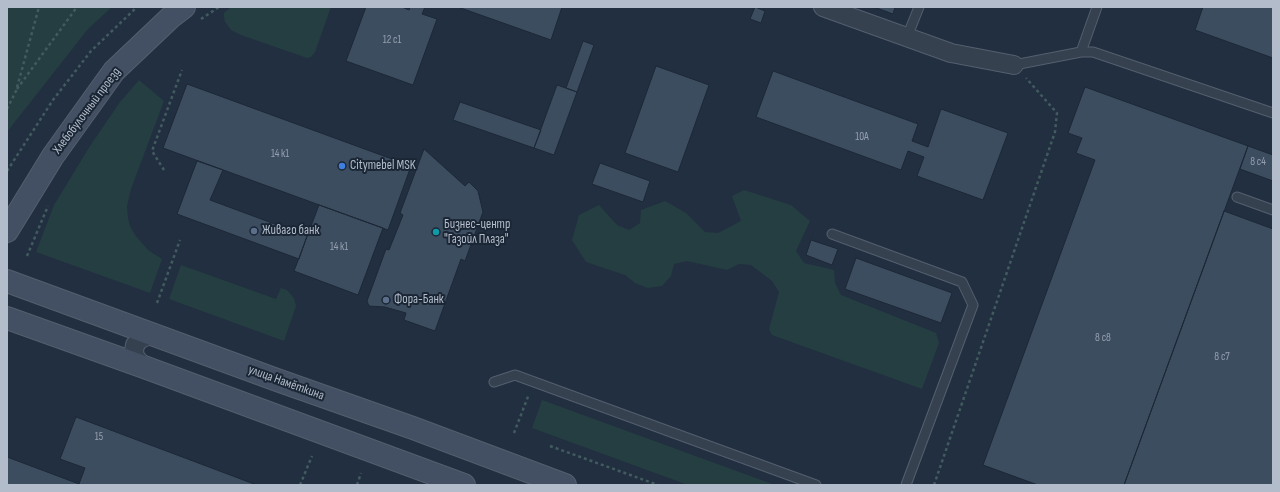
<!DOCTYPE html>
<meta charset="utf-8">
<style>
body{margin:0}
#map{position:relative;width:1280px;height:492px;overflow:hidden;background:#222f40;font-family:"Sofia Sans Condensed",sans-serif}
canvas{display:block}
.frame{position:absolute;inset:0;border:8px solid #b2bccb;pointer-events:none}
</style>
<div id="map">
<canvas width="1280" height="492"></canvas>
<div class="frame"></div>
</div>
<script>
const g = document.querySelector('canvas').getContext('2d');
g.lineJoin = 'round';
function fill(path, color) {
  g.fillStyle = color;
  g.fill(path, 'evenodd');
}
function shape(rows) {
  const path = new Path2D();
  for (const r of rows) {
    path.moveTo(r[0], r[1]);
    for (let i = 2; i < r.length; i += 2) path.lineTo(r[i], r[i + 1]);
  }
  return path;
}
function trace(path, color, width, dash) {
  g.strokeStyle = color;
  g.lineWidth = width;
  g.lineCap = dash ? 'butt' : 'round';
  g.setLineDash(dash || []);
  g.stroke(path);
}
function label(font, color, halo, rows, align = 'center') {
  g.font = font + ' "Sofia Sans Condensed",sans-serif';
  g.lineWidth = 4;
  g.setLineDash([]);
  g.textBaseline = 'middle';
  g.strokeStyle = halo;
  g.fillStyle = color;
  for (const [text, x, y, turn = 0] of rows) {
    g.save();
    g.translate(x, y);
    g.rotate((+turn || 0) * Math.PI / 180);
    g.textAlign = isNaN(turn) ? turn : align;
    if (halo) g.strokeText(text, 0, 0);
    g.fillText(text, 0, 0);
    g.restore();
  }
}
fill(shape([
 [7,7,112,7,88,29,7,132],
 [231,7,331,7,315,52,311,57,307,58,241,35,231,30,225,22,224,16,224,13],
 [139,80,164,101,131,189,127,206,128,218,130,226,135,235,148,250,162,259,150,293,36,252,54,205,90,146,120,102],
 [744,190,791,205,810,221,796,251,804,263,834,270,835,283,841,295,936,333,939,343,922,389,772,335,769,329,779,292,772,281,751,265,739,264,727,270,687,261,674,264,671,276,662,286,648,288,635,283,625,275,586,262,572,240,579,215,599,205,617,225,629,230,640,223,641,210,665,201,686,213,705,232,718,233,741,221,732,196],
 [181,265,276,299,281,288,287,290,294,298,296,306,284,341,169,299],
 [542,400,775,485,688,485,532,428]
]), '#243e41');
const building = shape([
 [366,7,402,7,409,10,410,7,425,7,422,14,437,19,413,85,346,61,366,7],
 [458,7,562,7,551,40,458,7],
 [755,7,765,11,761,23,750,19,755,7],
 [874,7,895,7,893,14,874,7],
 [1203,7,1273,7,1273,58,1195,30,1203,7],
 [583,41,594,45,577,92,566,88,583,41],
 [656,66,709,85,678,172,625,153,656,66],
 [773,71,918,124,912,141,928,147,941,109,1008,133,983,200,917,176,924,157,908,151,901,170,756,117,773,71],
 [187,84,411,166,388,230,163,148,187,84],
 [557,85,577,92,554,155,534,148,557,85],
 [1085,87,1248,146,1124,485,1038,485,983,465,1095,160,1076,153,1082,138,1068,133,1085,87],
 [460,102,541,130,534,148,453,120,460,102],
 [1248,146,1273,155,1273,181,1240,169,1248,146],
 [424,149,465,186,469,182,478,191,483,212,465,261,461,259,435,331,404,320,406,313,385,307,369,306,367,301,386,249,389,250,403,215,400,213,424,149],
 [197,161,223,170,210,200,307,236,299,259,177,214,197,161],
 [600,163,650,181,643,202,592,184,600,163],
 [319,205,383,228,358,295,294,271,319,205],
 [1224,211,1273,229,1273,485,1124,485,1224,211],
 [811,240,838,249,832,265,806,255,811,240],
 [856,258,952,293,941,323,845,289,856,258],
 [76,417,254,484,254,485,7,485,7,457,79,484,85,468,60,459,76,417]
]);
fill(building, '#3d4d60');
trace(building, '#1d2837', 1);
const lane = shape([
 [907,37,919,7],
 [1081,52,1097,7],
 [1014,65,1081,52,1093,52,1273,113],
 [1237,197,1273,210],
 [832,234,962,282,973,305,906,485],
 [494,382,515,375,816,485]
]);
const street = shape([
 [823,7,951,53,1014,65],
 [144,367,135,357,134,351,135,345,140,339,148,336,154,335]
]);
const secondary = shape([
 [7,231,53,156,114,71,171,17,184,7],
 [7,281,277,380,413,428,565,485],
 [7,318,144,367,464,485]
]);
trace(lane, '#545f6e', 11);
trace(street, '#545f6e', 20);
trace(secondary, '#545f6e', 24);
trace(shape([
 [201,19,219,7],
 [17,89,77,7],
 [7,109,16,91,39,7],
 [164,170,152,151,182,70],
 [7,171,53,100,91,51,137,7],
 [27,256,48,206],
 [157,303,180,240],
 [514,433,529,394],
 [550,446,658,485],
 [300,485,312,456],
 [357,485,361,473],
 [934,485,1055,132,1057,113,1026,78]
]), '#425b5e', 2.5, [3, 3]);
trace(lane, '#364150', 9);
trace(street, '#364150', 18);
trace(secondary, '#435063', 22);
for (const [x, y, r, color] of [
 [342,166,4,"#3f7fe0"],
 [254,231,4,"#5c6f8a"],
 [436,232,4,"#0f9aa8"],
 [386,300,4,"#5c6f8a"]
]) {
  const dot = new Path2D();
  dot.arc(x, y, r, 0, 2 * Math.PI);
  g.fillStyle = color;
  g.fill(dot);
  trace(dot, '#1b2635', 1.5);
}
label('11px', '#95a0b0', null, [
 ["12 с1",392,40],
 ["10А",862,137],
 ["14 к1",280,154],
 ["8 с4",1258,162],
 ["14 к1",339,247],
 ["8 с8",1103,338],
 ["8 с7",1222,357],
 ["15",99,437]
]);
label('13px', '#b2bccb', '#1b2635', [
 ["Хлебобулочный проезд",87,111,-53],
 ["улица Намёткина",286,383,20]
]);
label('13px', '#b2bccb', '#1b2635', [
 ["Citymebel MSK",350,166],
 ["Бизнес-центр",444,225],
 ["\"Газойл Плаза\"",444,240],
 ["Живаго банк",262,231],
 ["Фора-Банк",394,300]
], 'left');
</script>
